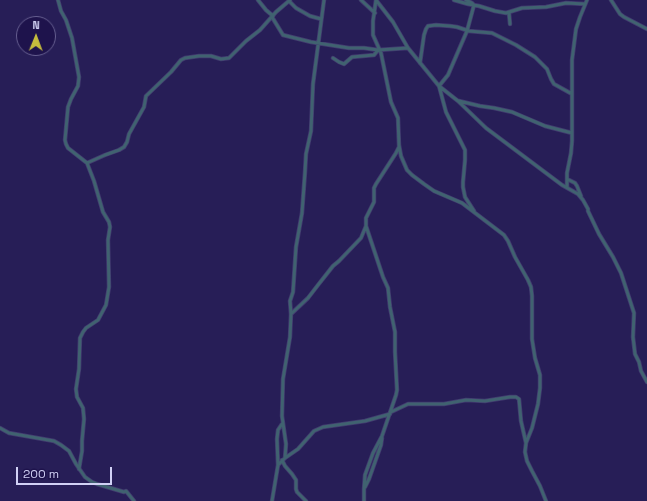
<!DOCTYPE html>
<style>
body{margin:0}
#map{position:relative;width:647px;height:501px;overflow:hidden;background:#271e57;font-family:"Space Grotesk",sans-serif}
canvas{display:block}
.north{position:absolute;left:16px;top:16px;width:40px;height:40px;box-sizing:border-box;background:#1e134c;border:1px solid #665f90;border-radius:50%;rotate:1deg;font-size:11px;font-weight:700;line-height:16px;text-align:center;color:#d1d1f5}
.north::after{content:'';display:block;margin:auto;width:14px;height:18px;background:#c5bc3d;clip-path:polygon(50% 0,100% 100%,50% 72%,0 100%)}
.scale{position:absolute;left:16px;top:467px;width:96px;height:18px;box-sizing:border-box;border:2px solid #d1d1f5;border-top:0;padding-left:5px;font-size:12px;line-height:14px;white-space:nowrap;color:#d1d1f5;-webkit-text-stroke:3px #1e134c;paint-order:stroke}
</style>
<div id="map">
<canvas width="647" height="501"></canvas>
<div class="north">N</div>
<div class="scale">200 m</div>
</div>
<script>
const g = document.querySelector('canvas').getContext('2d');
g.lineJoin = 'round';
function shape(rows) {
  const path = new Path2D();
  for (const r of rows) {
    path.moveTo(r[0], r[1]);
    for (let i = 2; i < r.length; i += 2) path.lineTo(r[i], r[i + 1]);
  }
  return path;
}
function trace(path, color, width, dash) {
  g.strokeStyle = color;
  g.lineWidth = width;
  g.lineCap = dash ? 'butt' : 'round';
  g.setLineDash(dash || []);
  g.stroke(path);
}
const street = shape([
 [58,0,61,11,66,20,72,38,79,77,78,86,71,99,68,107,65,140,66,144,68,148,87,163,94,181,103,212,109,222,110,227,108,240,109,287,106,305,98,320,86,328,83,332,80,338,79,369,76,389,77,397,83,408,84,419,82,441,82,451,79,469],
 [258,0,266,10,273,16],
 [361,0,375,13],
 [376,0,373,21,373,35,381,53,391,102,398,118,399,145,401,156,407,170,412,175,424,184,434,191,462,203,504,235,508,241,515,257,528,280,531,287,532,296,532,339,535,358,540,375,540,388,538,404,532,428,526,443,525,452,527,461,532,471,540,486,546,501],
 [376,0,393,22,408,48,439,86,458,101,486,128,562,185,578,194,583,200,588,209,588,211,599,234,613,257,621,273,634,313,633,337,635,354,639,362,641,371,647,382],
 [454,0,468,4,479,6,495,11,506,13,522,8,546,7,566,3,585,4],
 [466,0,472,3,474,5,467,31,451,68,448,75,439,86,446,112,465,150,465,160,463,182,463,187,465,197,474,211],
 [611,0,620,14,624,17,647,29],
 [289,1,296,8,310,16,321,19],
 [509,13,510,24],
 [272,17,283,35,311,42,349,48,364,48,378,50,408,48],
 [333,58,339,62,344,64,352,57,374,55,378,50],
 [420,63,424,35,426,29,428,26,436,25,450,26,457,27,469,31,492,33,516,45,535,57,547,69,551,79,554,84,572,94],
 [459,101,480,106,494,108,512,112,545,126,572,133],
 [87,163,105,155,119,150,124,147,127,142,129,134,144,107,146,96,171,72,181,60,185,58,199,56,211,56,221,59,229,58,246,41,260,30,276,12,290,0],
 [567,179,575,183,577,186,581,196],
 [567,187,567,173,571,153,572,141,572,60,576,29,580,17,587,0],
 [291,314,308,298,318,285,333,266,339,261,361,238,366,226],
 [391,412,408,404,444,404,466,400,485,401,510,397,516,397,519,399,521,421,526,443],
 [0,428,9,433,54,441,61,445,69,451,76,464,85,477,92,482,97,484,124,492,126,491,134,501],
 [285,458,286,444,282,416,283,379,290,337,291,314,290,301,293,292,296,247,302,213,305,172,306,154,311,131,313,84,324,0],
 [282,460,285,466,292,474,296,480,296,489,297,492,306,501],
 [278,465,277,439,278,430,282,424],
 [365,487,369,479,381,445,382,438],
 [272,501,278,465,285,458,298,449,314,431,323,427,365,421,390,414],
 [364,501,364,489,365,475,373,453,382,436,396,395,397,390,395,352,395,332,390,307,388,288,383,277,366,226,366,218,374,202,374,188,376,184,396,153,399,147]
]);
trace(street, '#423b70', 4.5);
trace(street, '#406270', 3);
</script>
